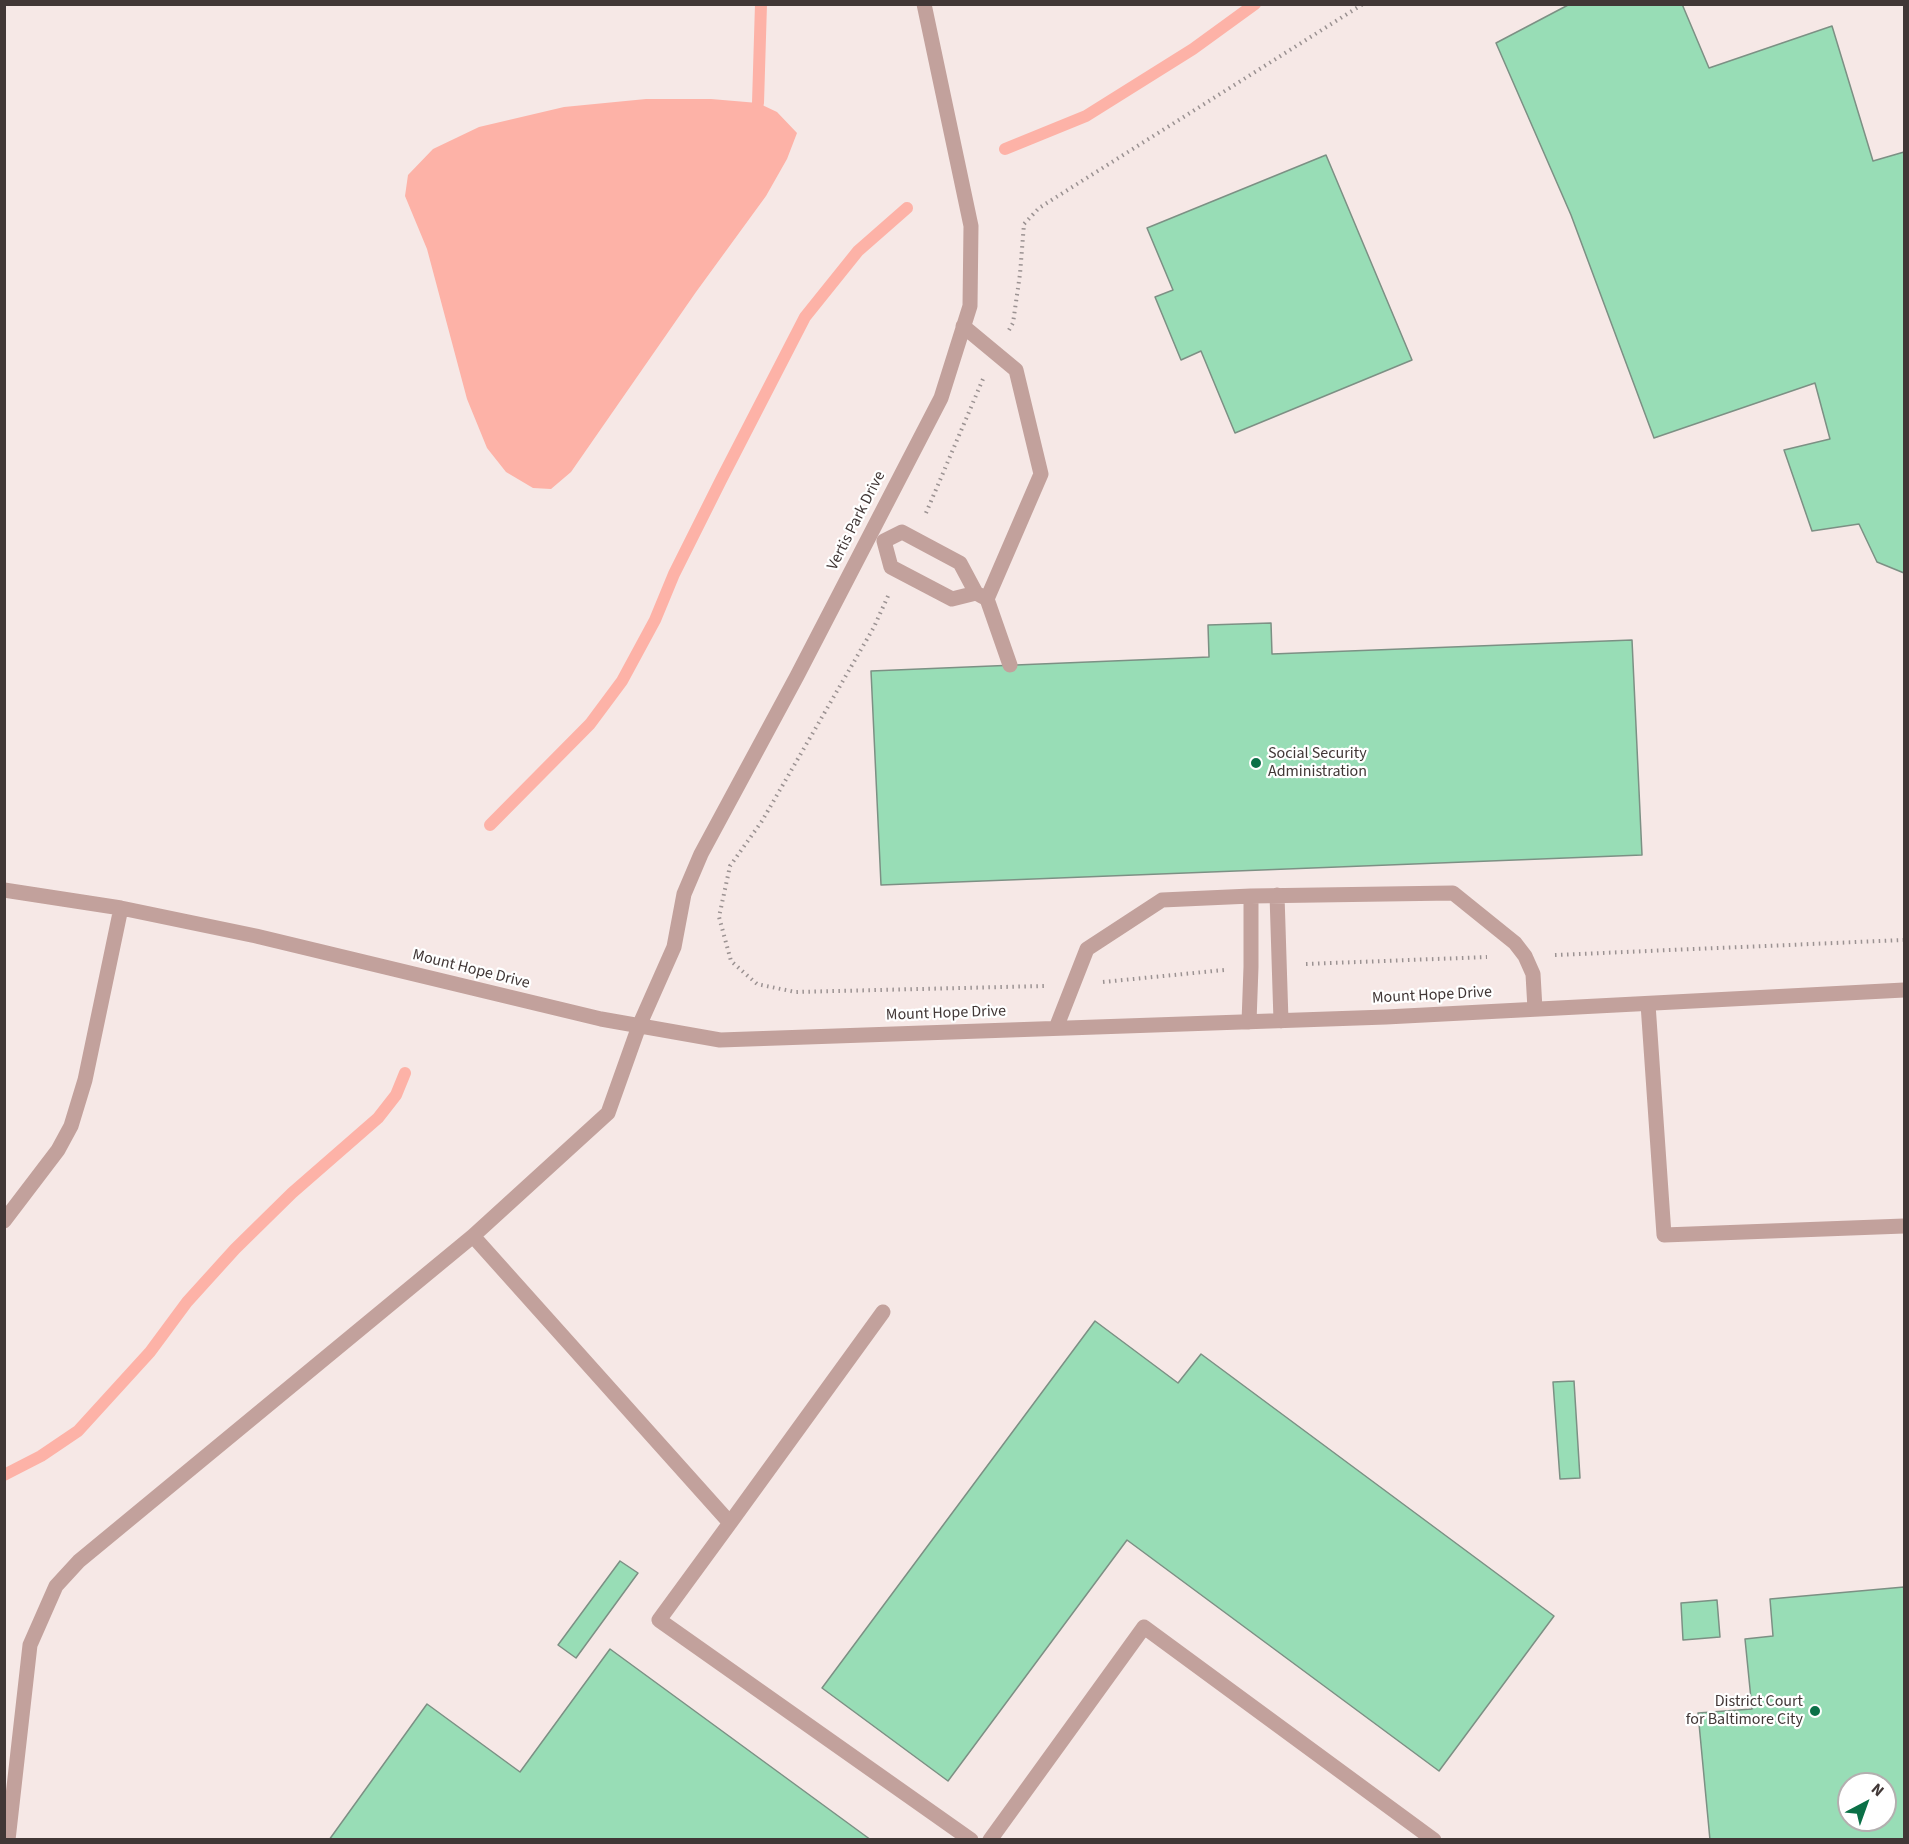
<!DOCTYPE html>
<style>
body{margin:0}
#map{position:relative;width:1909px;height:1844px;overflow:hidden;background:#fef8f8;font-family:"Source Sans 3",sans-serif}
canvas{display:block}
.frame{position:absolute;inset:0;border:6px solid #413736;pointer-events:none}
.north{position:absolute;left:1837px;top:1772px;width:60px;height:60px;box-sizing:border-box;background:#fff;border:2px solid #b3afaf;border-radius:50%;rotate:41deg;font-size:16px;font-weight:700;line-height:24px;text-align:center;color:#413736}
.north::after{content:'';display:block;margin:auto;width:21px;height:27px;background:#0b7047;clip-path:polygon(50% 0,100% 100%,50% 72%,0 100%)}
</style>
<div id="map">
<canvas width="1909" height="1844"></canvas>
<div class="frame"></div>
<div class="north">N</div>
</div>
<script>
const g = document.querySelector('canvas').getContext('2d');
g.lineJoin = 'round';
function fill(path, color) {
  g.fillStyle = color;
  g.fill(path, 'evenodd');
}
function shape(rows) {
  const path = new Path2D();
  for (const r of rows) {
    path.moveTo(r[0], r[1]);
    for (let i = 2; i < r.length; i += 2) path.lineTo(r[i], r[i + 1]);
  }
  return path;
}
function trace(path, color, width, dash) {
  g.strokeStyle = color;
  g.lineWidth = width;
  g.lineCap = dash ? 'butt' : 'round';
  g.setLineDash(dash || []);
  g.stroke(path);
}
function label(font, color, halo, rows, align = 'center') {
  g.font = font + ' "Source Sans 3",sans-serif';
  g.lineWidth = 4.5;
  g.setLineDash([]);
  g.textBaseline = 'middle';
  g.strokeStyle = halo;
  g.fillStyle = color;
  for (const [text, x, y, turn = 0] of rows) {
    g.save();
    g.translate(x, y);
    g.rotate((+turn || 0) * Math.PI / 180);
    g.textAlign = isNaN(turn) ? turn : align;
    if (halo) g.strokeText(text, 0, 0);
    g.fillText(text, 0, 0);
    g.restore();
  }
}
fill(shape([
 [5,5,1904,5,1904,1839,5,1840],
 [1849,1784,1885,1784,1885,1820,1849,1820]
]), '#f6e8e6');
fill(shape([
 [646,99,711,99,758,103,777,112,797,133,787,159,766,196,696,292,571,472,551,489,533,488,506,472,487,448,467,399,427,249,405,196,408,175,433,149,479,127,564,107]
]), '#fdb2a7');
trace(shape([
 [758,103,761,4],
 [1005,149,1086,116,1193,49,1255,4],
 [490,825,590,724,622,681,655,620,674,574,721,480,805,317,858,251,907,208],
 [4,1475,41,1456,78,1431,150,1352,187,1302,235,1249,292,1193,378,1118,396,1095,405,1073]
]), '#fdb2a7', 12);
const building = shape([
 [1570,4,1682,4,1709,68,1832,26,1873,161,1904,152,1904,573,1877,562,1859,524,1812,531,1784,450,1830,439,1815,383,1654,438,1571,215,1496,43,1570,4],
 [1326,155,1412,360,1235,433,1201,351,1181,360,1155,297,1173,290,1147,228,1326,155],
 [1271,623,1272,654,1632,640,1642,855,881,885,871,671,1209,657,1208,625,1271,623],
 [1095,1321,1178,1383,1201,1354,1554,1616,1439,1771,1127,1540,948,1781,822,1688,1095,1321],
 [1574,1381,1580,1478,1560,1479,1553,1382,1574,1381],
 [620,1561,638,1573,576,1658,558,1645,620,1561],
 [1904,1587,1904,1840,1710,1840,1698,1713,1752,1709,1745,1639,1773,1636,1770,1599,1904,1587],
 [1849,1784,1885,1784,1885,1820,1849,1820,1849,1784],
 [1717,1600,1720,1637,1683,1640,1681,1603,1717,1600],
 [610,1649,871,1840,329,1840,427,1704,520,1772,610,1649]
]);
fill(building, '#98ddb6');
trace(building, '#7c9084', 1.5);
trace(shape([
 [1009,330,1013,323,1020,274,1024,224,1039,208,1363,4],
 [926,513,983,379],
 [888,596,874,627,762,821,730,866,719,917,731,961,757,984,795,992,1044,986],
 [1555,955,1904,940],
 [1306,964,1487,957],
 [1103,982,1224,970]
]), '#9b9292', 4, [1.5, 4.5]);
trace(shape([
 [963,326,1016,370,1041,474,987,599,1010,665],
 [884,541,891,567,952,599,976,593,987,599],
 [884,541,902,532,960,563,976,593],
 [4,890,121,908,256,936,601,1019,720,1040,1386,1017,1904,990],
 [1277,895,1281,1021],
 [1648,1004,1664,1235,1904,1226],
 [1249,1022,1251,967,1251,896],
 [1056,1028,1087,949,1162,900,1251,896,1453,893,1515,943,1525,956,1533,974,1535,1009],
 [4,1221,58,1150,71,1126,85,1080,121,908],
 [473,1236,730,1523,659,1620,971,1840],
 [730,1523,883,1312],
 [8,1840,30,1645,56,1586,79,1561,473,1236,608,1113,639,1026,674,947,684,894,701,854,797,676,941,398,970,306,971,226,924,4],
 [990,1840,1144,1627,1434,1840]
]), '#c2a19c', 15);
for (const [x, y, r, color] of [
 [1256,763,6,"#0b7047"],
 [1815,1711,6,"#0b7047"]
]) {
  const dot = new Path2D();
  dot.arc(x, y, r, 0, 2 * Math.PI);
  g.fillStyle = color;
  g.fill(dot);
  trace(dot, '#fff', 2);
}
label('16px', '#413736', '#fff', [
 ["Vertis Park Drive",857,521,-63],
 ["Mount Hope Drive",471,970,14],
 ["Mount Hope Drive",1432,996,-3],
 ["Mount Hope Drive",946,1014,-2]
]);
label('16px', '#413736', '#fff', [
 ["Social Security",1268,754],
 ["Administration",1268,772],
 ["District Court",1803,1702,"right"],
 ["for Baltimore City",1803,1720,"right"]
], 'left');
</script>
